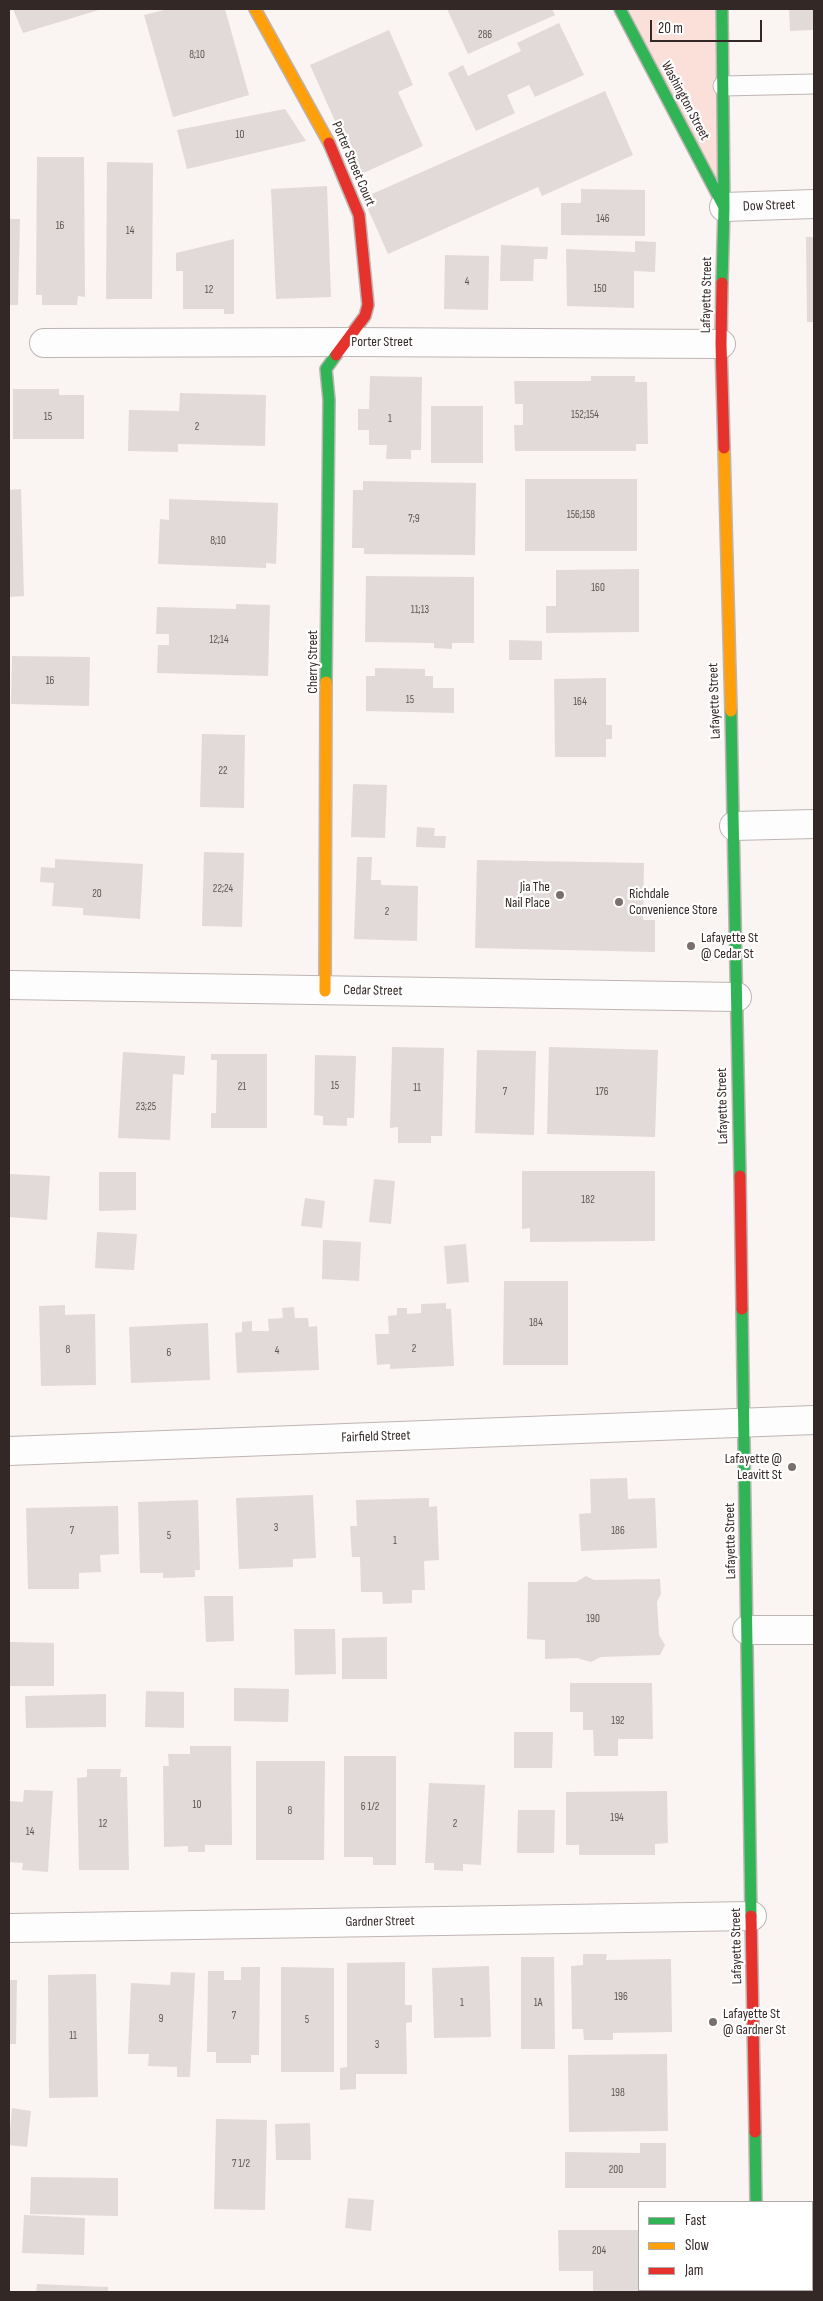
<!DOCTYPE html>
<style>
body{margin:0}
#map{position:relative;width:823px;height:2301px;overflow:hidden;background:#faf4f2;font-family:"Sofia Sans Condensed",sans-serif}
canvas{display:block}
.frame{position:absolute;inset:0;border:10px solid #332826;pointer-events:none}
.legend{position:absolute;left:638px;top:2201px;width:175px;height:90px;box-sizing:border-box;background:#fff;border:1px solid #ada9a8;margin:0;padding:6px 9px;list-style:none;font-size:15px;color:#332826}
.legend li{display:flex;align-items:center;gap:10px;height:25px}
.legend b{width:25px;border:1px solid #ada9a8}
.scale{position:absolute;left:650px;top:20px;width:112px;height:22px;box-sizing:border-box;border:2px solid #332826;border-top:0;padding-left:6px;font-size:15px;line-height:18px;white-space:nowrap;color:#332826;-webkit-text-stroke:4px #fff;paint-order:stroke}
</style>
<div id="map">
<canvas width="823" height="2301"></canvas>
<div class="frame"></div>
<ul class="legend">
<li><b style="height:6px;background:#30b455"></b>Fast</li>
<li><b style="height:6px;background:#ff9f0a"></b>Slow</li>
<li><b style="height:6px;background:#e5322d"></b>Jam</li>
</ul>
<div class="scale">20 m</div>
</div>
<script>
const g = document.querySelector('canvas').getContext('2d');
g.lineJoin = 'round';
function fill(path, color) {
  g.fillStyle = color;
  g.fill(path, 'evenodd');
}
function shape(rows) {
  const path = new Path2D();
  for (const r of rows) {
    path.moveTo(r[0], r[1]);
    for (let i = 2; i < r.length; i += 2) path.lineTo(r[i], r[i + 1]);
  }
  return path;
}
function trace(path, color, width, dash) {
  g.strokeStyle = color;
  g.lineWidth = width;
  g.lineCap = dash ? 'butt' : 'round';
  g.setLineDash(dash || []);
  g.stroke(path);
}
function label(font, color, halo, rows, align = 'center') {
  g.font = font + ' "Sofia Sans Condensed",sans-serif';
  g.lineWidth = 4.5;
  g.setLineDash([]);
  g.textBaseline = 'middle';
  g.strokeStyle = halo;
  g.fillStyle = color;
  for (const [text, x, y, turn = 0] of rows) {
    g.save();
    g.translate(x, y);
    g.rotate((+turn || 0) * Math.PI / 180);
    g.textAlign = isNaN(turn) ? turn : align;
    if (halo) g.strokeText(text, 0, 0);
    g.fillText(text, 0, 0);
    g.restore();
  }
}
fill(shape([
 [620,9,722,9,724,207]
]), '#fbdfd9');
fill(shape([
 [13,9,102,9,23,33],
 [168,9,225,9,249,95,173,117,144,15],
 [447,9,552,9,555,15,468,54],
 [789,9,814,9,814,30,790,31],
 [559,23,584,75,535,97,529,85,507,95,515,113,476,131,448,73,463,65,468,76,521,51,517,43],
 [389,30,413,85,398,92,423,146,359,175,310,65],
 [605,91,633,155,542,196,538,187,388,254,363,198],
 [285,109,306,141,187,169,177,130],
 [37,157,84,157,85,297,78,296,77,305,42,305,42,295,36,295],
 [107,162,153,163,152,299,106,299],
 [327,186,331,297,276,299,271,189],
 [581,189,645,190,645,236,561,235,561,203,581,203],
 [9,219,20,219,18,305,9,305],
 [806,237,814,237,814,322,807,322],
 [234,239,234,314,224,314,224,309,183,309,183,271,176,271,176,253],
 [635,241,656,242,655,272,634,271,634,308,567,306,566,249,635,252],
 [501,245,548,247,547,259,534,259,533,281,500,281],
 [445,255,489,256,488,310,444,309],
 [370,376,422,377,421,450,411,450,411,459,386,459,387,445,369,445,369,430,358,430,358,409,369,409],
 [591,376,635,376,635,382,647,382,648,444,636,444,636,451,515,451,514,425,523,425,523,404,515,404,514,381,591,381],
 [13,389,59,389,59,395,84,395,84,439,13,439],
 [180,393,266,395,265,446,178,444,178,452,128,451,129,410,179,411],
 [431,406,483,406,483,463,431,463],
 [525,479,637,479,637,551,525,551],
 [363,481,476,483,475,555,364,554,364,548,352,548,353,490,363,490],
 [21,489,24,596,9,597,9,490],
 [169,499,278,503,276,564,266,563,266,568,158,564,160,519,169,520],
 [639,569,639,632,546,633,546,606,556,606,556,570],
 [366,576,474,577,474,643,452,643,452,649,434,648,434,643,365,642],
 [236,604,270,605,268,676,157,673,158,645,169,645,169,634,156,634,157,607,236,609],
 [509,640,542,641,542,660,509,660],
 [12,656,90,657,89,706,11,704],
 [375,668,425,669,425,676,433,676,433,688,454,688,454,713,366,711,366,676,375,676],
 [606,678,606,725,612,725,612,739,606,739,606,757,555,757,554,679],
 [202,734,245,735,244,808,200,807],
 [353,784,387,785,385,838,351,837],
 [417,827,435,828,434,836,446,836,445,848,416,847],
 [204,852,244,853,242,927,202,926],
 [357,857,372,857,371,880,381,880,381,885,418,886,417,941,354,939],
 [55,859,143,864,140,919,83,915,83,908,52,906,54,883,40,882,41,867,55,868],
 [477,860,644,863,643,920,655,920,655,952,475,948],
 [392,1047,444,1048,442,1136,431,1136,431,1143,398,1143,398,1127,390,1128],
 [549,1047,658,1050,655,1137,547,1134],
 [477,1050,536,1051,534,1135,475,1133],
 [123,1052,185,1056,184,1075,173,1074,170,1140,118,1138],
 [211,1054,267,1054,267,1128,211,1128,211,1113,216,1113,217,1060,211,1060],
 [315,1055,356,1056,354,1118,347,1118,347,1126,323,1125,323,1116,314,1115],
 [522,1171,655,1171,655,1241,530,1242,530,1228,522,1229],
 [99,1172,136,1172,136,1210,99,1211],
 [9,1174,50,1176,47,1220,9,1217],
 [374,1179,395,1181,391,1224,369,1222],
 [305,1198,325,1201,322,1228,301,1226],
 [97,1232,137,1234,134,1270,95,1268],
 [323,1240,361,1242,359,1281,322,1279],
 [466,1244,469,1282,447,1284,444,1246],
 [504,1281,568,1281,568,1365,503,1365],
 [446,1303,446,1309,451,1309,454,1366,390,1369,390,1364,377,1365,375,1334,389,1334,388,1316,397,1315,397,1308,407,1308,407,1314,421,1313,421,1304],
 [65,1305,65,1315,95,1314,96,1385,41,1386,39,1306],
 [294,1307,295,1318,308,1318,309,1327,317,1326,319,1370,237,1373,235,1333,242,1332,242,1322,252,1321,252,1331,269,1331,268,1319,283,1318,282,1308],
 [208,1323,210,1380,131,1383,129,1327],
 [627,1478,628,1499,655,1498,657,1548,581,1551,579,1514,591,1513,590,1479],
 [313,1495,316,1558,293,1559,293,1567,239,1569,236,1498],
 [429,1498,429,1507,437,1506,439,1560,424,1561,425,1590,412,1590,412,1603,383,1604,382,1592,361,1592,360,1557,352,1557,350,1526,357,1526,356,1500],
 [198,1500,200,1570,195,1570,195,1577,163,1578,163,1573,140,1573,138,1502],
 [118,1506,119,1554,100,1555,101,1572,79,1573,79,1589,28,1589,26,1508],
 [586,1576,594,1580,660,1579,661,1594,657,1602,659,1635,665,1645,660,1655,601,1657,591,1662,577,1658,545,1659,545,1640,527,1639,528,1582,576,1582],
 [204,1596,233,1596,234,1641,206,1642],
 [294,1629,335,1629,336,1674,295,1675],
 [387,1637,387,1679,342,1679,342,1638],
 [10,1642,54,1643,54,1686,10,1686],
 [570,1683,652,1683,653,1739,618,1739,618,1756,594,1756,593,1730,583,1730,583,1712,570,1712],
 [234,1688,289,1689,288,1722,234,1721],
 [146,1691,184,1692,184,1728,145,1727],
 [106,1694,106,1727,26,1728,25,1696],
 [514,1732,553,1732,552,1768,514,1768],
 [190,1746,231,1746,232,1845,205,1845,205,1852,188,1852,188,1846,164,1847,163,1766,169,1766,168,1754,190,1754],
 [344,1756,396,1756,396,1865,373,1865,373,1857,344,1857],
 [256,1761,325,1761,324,1860,256,1860],
 [87,1769,121,1769,120,1777,127,1777,129,1870,79,1870,77,1778,87,1777],
 [429,1783,485,1785,481,1865,463,1864,463,1871,434,1870,434,1863,425,1863],
 [24,1790,53,1791,48,1872,22,1870,23,1863,9,1862,9,1801,23,1802],
 [667,1791,668,1843,655,1844,655,1855,579,1855,579,1845,566,1845,566,1792],
 [518,1810,555,1810,554,1853,517,1853],
 [583,1954,607,1954,606,1960,671,1959,672,2032,613,2033,613,2040,584,2040,583,2029,572,2029,571,1966,583,1965],
 [521,1957,554,1957,555,2049,521,2049],
 [405,1962,405,2005,412,2005,412,2022,406,2023,407,2074,356,2074,356,2089,340,2090,340,2068,347,2067,347,1963],
 [489,1966,491,2037,434,2038,432,1968],
 [241,1967,260,1967,259,2055,251,2055,251,2063,216,2063,216,2052,207,2052,208,1971,224,1971,224,1980,241,1980],
 [281,1967,334,1968,334,2072,281,2072],
 [171,1972,195,1973,190,2077,177,2077,177,2067,148,2066,149,2054,128,2054,131,1983,170,1985],
 [96,1974,98,2097,49,2098,48,1975],
 [9,1980,17,1980,16,2044,9,2044],
 [667,2054,668,2131,569,2132,568,2055],
 [12,2108,31,2111,27,2147,9,2145],
 [216,2119,267,2120,265,2210,214,2209],
 [310,2123,311,2160,276,2160,275,2124],
 [640,2143,666,2143,666,2188,565,2188,565,2152,640,2153],
 [31,2177,118,2178,118,2216,30,2214],
 [348,2198,374,2200,371,2231,345,2228],
 [24,2215,85,2218,84,2255,22,2253],
 [558,2230,639,2230,639,2290,667,2290,667,2292,593,2292,593,2271,559,2271],
 [37,2284,108,2287,108,2292,36,2292]
]), '#e2dad8');
const lane = shape([
 [723,86,814,84]
]);
const street = shape([
 [724,207,814,204],
 [44,343,348,342,721,344],
 [734,826,814,824],
 [9,985,737,997],
 [9,1451,814,1420],
 [747,1630,814,1630],
 [9,1928,752,1916]
]);
const fast = shape([
 [620,9,724,207,722,283],
 [722,9,724,207],
 [326,682,329,400,326,369,336,355],
 [731,711,740,1176],
 [742,1309,751,1916],
 [755,2132,756,2202],
 [758,2290,758,2292]
]);
const slow = shape([
 [255,9,329,143],
 [724,448,731,711],
 [325,991,326,682]
]);
const jam = shape([
 [329,143,359,215,368,305,365,316,336,355],
 [722,283,721,344,724,448],
 [740,1176,742,1309],
 [751,1916,755,2132]
]);
trace(lane, '#bdb5b3', 21);
trace(street, '#bdb5b3', 30);
trace(fast, '#bdb5b3', 14);
trace(slow, '#bdb5b3', 14);
trace(jam, '#bdb5b3', 14);
trace(lane, '#fefdfd', 19);
trace(street, '#fefdfd', 28);
trace(fast, '#30b455', 11);
trace(slow, '#ff9f0a', 11);
trace(jam, '#e5322d', 11);
for (const [x, y, r, color] of [
 [560,895,5,"#796f6d"],
 [619,902,5,"#796f6d"],
 [691,946,5,"#796f6d"],
 [792,1467,5,"#796f6d"],
 [713,2022,5,"#796f6d"]
]) {
  const dot = new Path2D();
  dot.arc(x, y, r, 0, 2 * Math.PI);
  g.fillStyle = color;
  g.fill(dot);
  trace(dot, '#fff', 2);
}
label('11px', '#5f5452', null, [
 ["286",485,35],
 ["8;10",197,55],
 ["10",240,135],
 ["146",603,219],
 ["16",60,226],
 ["14",130,231],
 ["4",467,282],
 ["150",600,289],
 ["12",209,290],
 ["152;154",585,415],
 ["15",48,417],
 ["1",390,419],
 ["2",197,427],
 ["156;158",581,515],
 ["7;9",414,519],
 ["8;10",218,541],
 ["160",598,588],
 ["11;13",420,610],
 ["12;14",219,640],
 ["16",50,681],
 ["15",410,700],
 ["164",580,702],
 ["22",223,771],
 ["22;24",223,889],
 ["20",97,894],
 ["2",387,912],
 ["15",335,1086],
 ["21",242,1087],
 ["11",417,1088],
 ["7",505,1092],
 ["176",602,1092],
 ["23;25",146,1107],
 ["182",588,1200],
 ["184",536,1323],
 ["2",414,1349],
 ["8",68,1350],
 ["4",277,1351],
 ["6",169,1353],
 ["3",276,1528],
 ["7",72,1531],
 ["186",618,1531],
 ["5",169,1536],
 ["1",395,1541],
 ["190",593,1619],
 ["192",618,1721],
 ["10",197,1805],
 ["6 1/2",370,1807],
 ["8",290,1811],
 ["194",617,1818],
 ["12",103,1824],
 ["2",455,1824],
 ["14",30,1832],
 ["196",621,1997],
 ["1",462,2003],
 ["1A",538,2003],
 ["7",234,2016],
 ["9",161,2019],
 ["5",307,2020],
 ["11",73,2036],
 ["3",377,2045],
 ["198",618,2093],
 ["7 1/2",241,2164],
 ["200",616,2170],
 ["204",599,2251]
]);
label('14px', '#332826', '#fff', [
 ["Washington Street",685,101,62],
 ["Porter Street Court",353,164,67],
 ["Dow Street",769,206,-2],
 ["Lafayette Street",707,295,-89],
 ["Porter Street",382,342],
 ["Cherry Street",313,662,-90],
 ["Lafayette Street",715,701,-92],
 ["Cedar Street",373,991,1],
 ["Lafayette Street",723,1106,-91],
 ["Fairfield Street",376,1437,-2],
 ["Lafayette Street",731,1541,-91],
 ["Gardner Street",380,1922,-1],
 ["Lafayette Street",737,1946,-91]
]);
label('14px', '#332826', '#fff', [
 ["Jia The",550,887,"right"],
 ["Nail Place",550,903,"right"],
 ["Richdale",629,894],
 ["Convenience Store",629,910],
 ["Lafayette St",701,938],
 ["@ Cedar St",701,954],
 ["Lafayette @",782,1459,"right"],
 ["Leavitt St",782,1475,"right"],
 ["Lafayette St",723,2014],
 ["@ Gardner St",723,2030]
], 'left');
</script>
